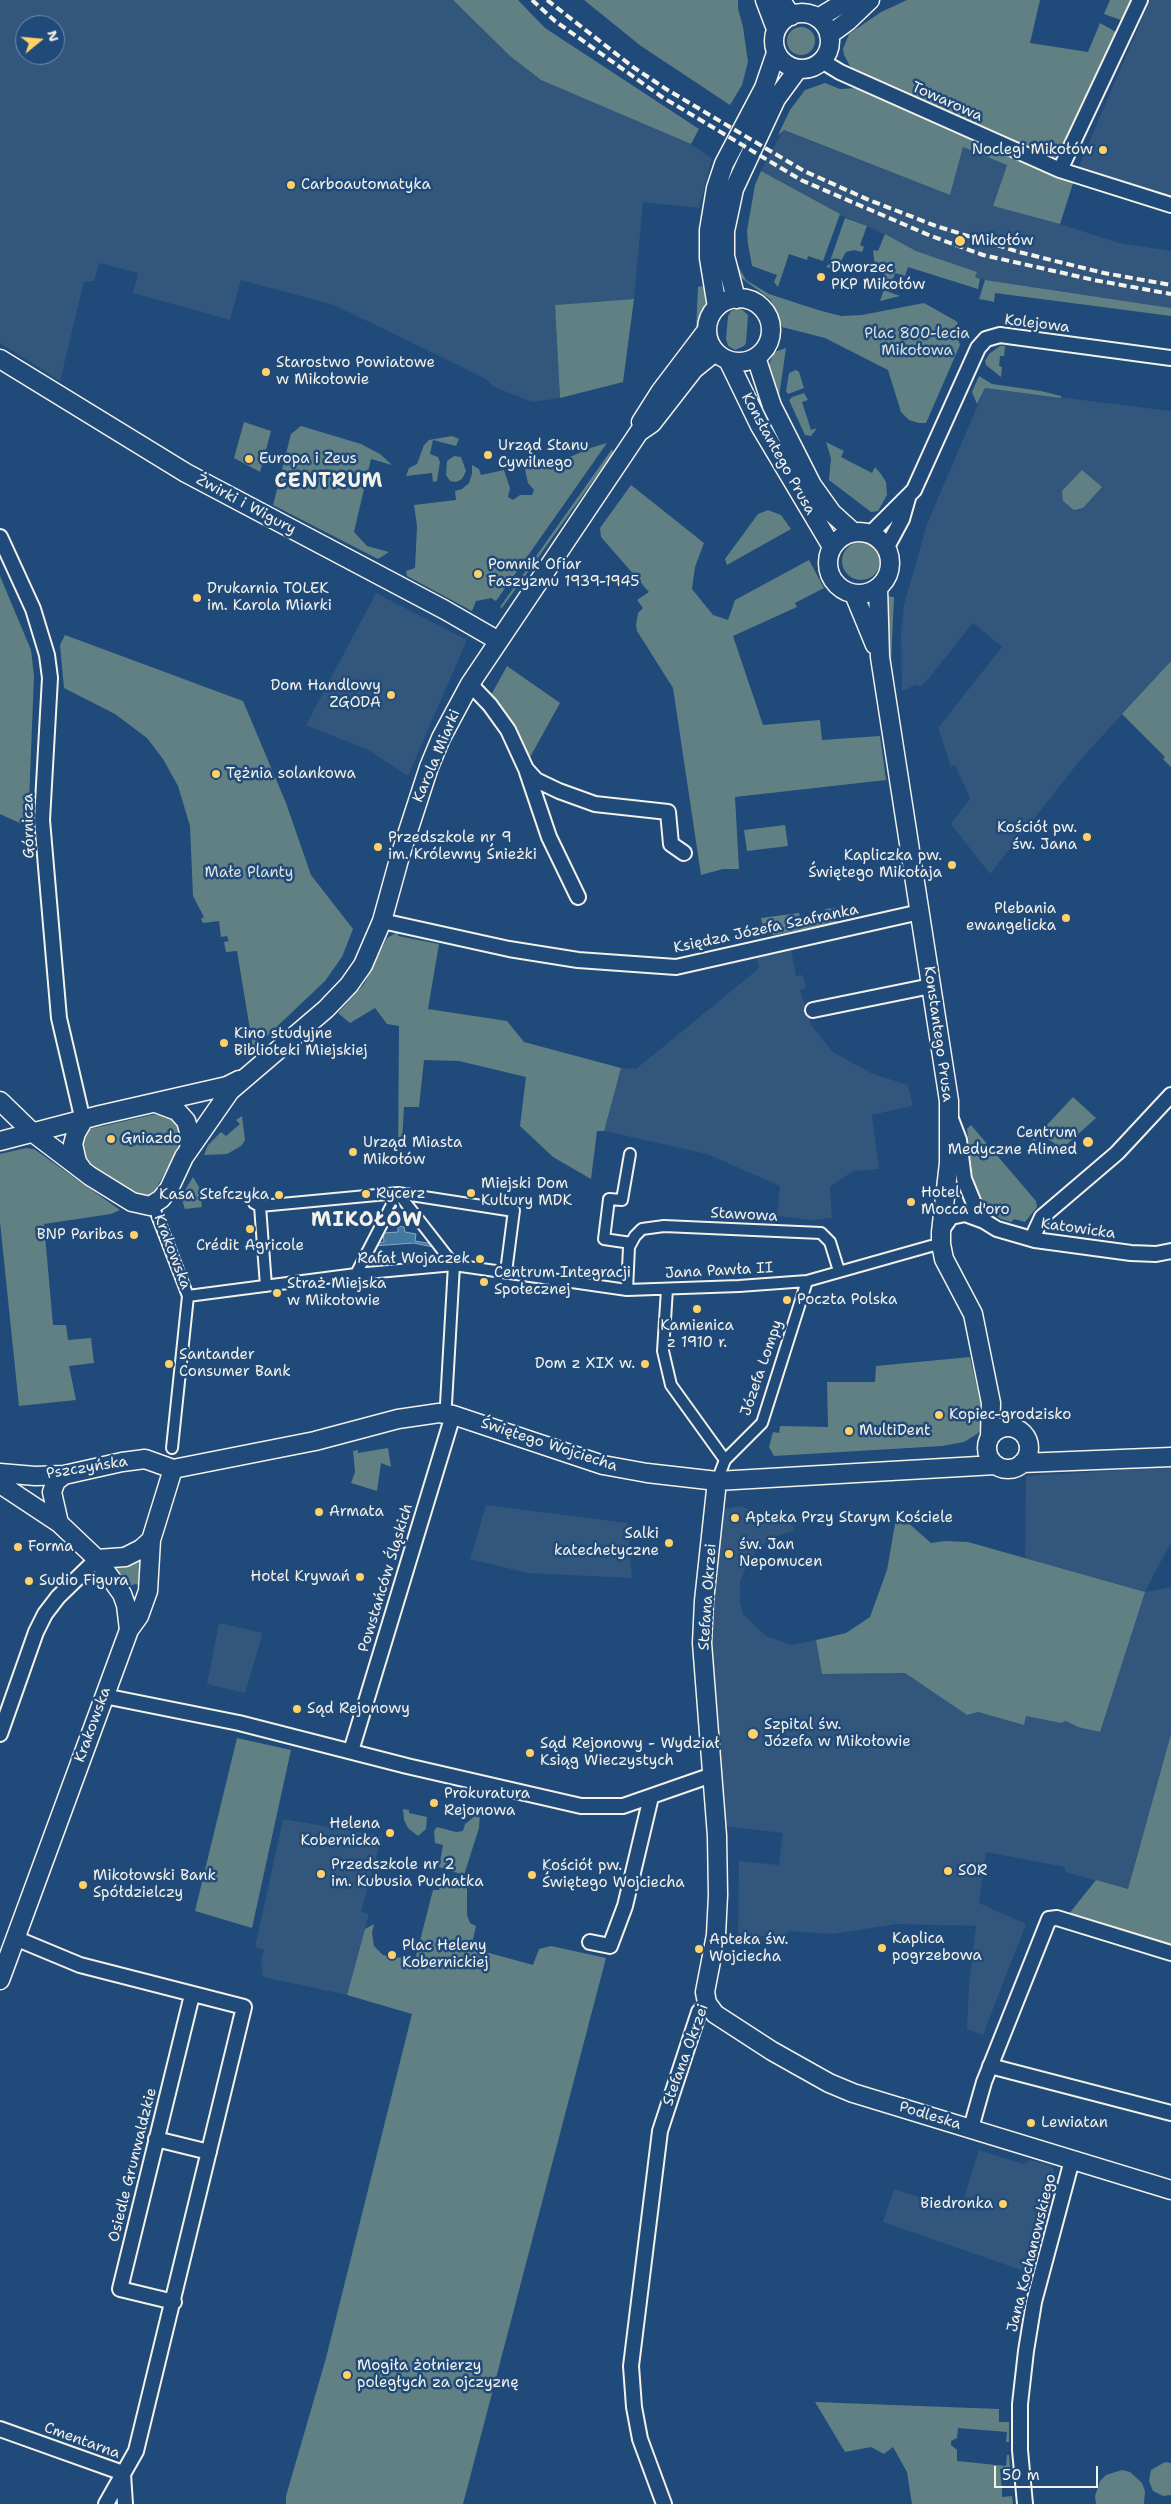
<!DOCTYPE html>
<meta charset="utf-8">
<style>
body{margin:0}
#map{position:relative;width:1171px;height:2504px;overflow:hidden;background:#1f4a7a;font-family:"Shantell Sans",sans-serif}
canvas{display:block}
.north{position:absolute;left:15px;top:15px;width:50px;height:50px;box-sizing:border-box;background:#1f4a7a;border:1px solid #748da6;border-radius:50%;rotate:73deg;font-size:14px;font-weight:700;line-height:20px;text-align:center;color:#f4f1e8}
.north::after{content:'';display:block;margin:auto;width:18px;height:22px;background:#ffd166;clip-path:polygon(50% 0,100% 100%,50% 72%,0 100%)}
.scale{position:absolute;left:994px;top:2466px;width:104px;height:22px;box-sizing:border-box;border:2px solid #f4f1e8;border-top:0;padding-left:6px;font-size:15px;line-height:18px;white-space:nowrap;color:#f4f1e8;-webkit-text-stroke:4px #1f4a7a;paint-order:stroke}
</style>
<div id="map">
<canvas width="1171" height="2504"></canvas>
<div class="north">N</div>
<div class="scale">50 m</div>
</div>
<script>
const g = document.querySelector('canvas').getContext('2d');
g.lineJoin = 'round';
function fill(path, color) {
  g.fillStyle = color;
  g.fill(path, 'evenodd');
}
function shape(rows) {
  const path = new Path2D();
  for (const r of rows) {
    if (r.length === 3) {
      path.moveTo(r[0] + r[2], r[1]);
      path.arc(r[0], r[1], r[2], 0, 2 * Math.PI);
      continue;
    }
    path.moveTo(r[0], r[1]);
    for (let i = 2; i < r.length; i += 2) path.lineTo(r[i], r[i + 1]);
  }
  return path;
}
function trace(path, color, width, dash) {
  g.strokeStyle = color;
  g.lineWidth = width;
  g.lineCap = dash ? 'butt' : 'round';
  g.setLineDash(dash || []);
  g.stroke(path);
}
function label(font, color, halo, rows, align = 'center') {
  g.font = font + ' "Shantell Sans",sans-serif';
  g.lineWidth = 5;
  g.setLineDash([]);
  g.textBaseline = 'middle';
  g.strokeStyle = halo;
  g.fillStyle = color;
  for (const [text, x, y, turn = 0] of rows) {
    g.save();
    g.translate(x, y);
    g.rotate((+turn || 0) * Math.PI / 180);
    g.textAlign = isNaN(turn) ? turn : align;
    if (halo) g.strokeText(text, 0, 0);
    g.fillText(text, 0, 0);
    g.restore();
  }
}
fill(shape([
 [0,0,453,0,510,56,541,80,691,144,712,158,699,208,643,202,634,299,555,305,560,398,532,402,492,386,489,381,466,369,334,305,241,280,230,320,133,293,138,273,99,263,94,281,84,282,60,381,0,343],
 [25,25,55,25,55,55,25,55],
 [1150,0,1171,0,1171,202,1076,173],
 [783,130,950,195,963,147,1007,164,993,206,1060,224,1119,243,1171,251,1171,308,985,280,975,277,976,272,916,251,876,230,842,216,761,171],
 [985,388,1171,411,1171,661,1082,758,990,874,951,824,970,798,955,765,951,767,938,728,1002,647,973,623,930,677,921,686,916,685,902,691,901,634,904,605,927,524],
 [376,593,467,640,408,776,368,750,306,725],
 [791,949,796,976,803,975,806,988,800,990,811,1025,833,1052,873,1074,908,1085,912,1102,912,1106,872,1115,879,1169,853,1171,830,1187,832,1218,811,1220,777,1216,780,1186,707,1154,604,1131,608,1108,621,1068,636,1069,752,974,759,967,756,956],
 [1171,1467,1171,1542,1145,1592,1171,1587,1171,1734,1128,1889,1065,1872,1065,1867,986,1852,979,1903,1026,1924,983,2035,967,2029,969,1982,976,1926,897,1924,832,1934,788,1931,787,1938,738,1934,739,1861,779,1865,783,1833,723,1826,715,1736,718,1729,714,1668,710,1663,711,1611,723,1509,740,1506,770,1517,780,1514,792,1523,794,1531,777,1536,763,1544,748,1561,740,1582,740,1602,743,1614,766,1636,792,1645,816,1640,822,1674,905,1673,967,1715,978,1712,1024,1725,1026,1716,1061,1723,1066,1721,1078,1727,1144,1592,1025,1558,1026,1476],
 [486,1505,627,1523,632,1578,527,1573,470,1559],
 [219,1623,263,1633,245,1693,207,1684],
 [283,1819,382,1836,361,1912,369,1914,347,1995,263,1977,261,1961,264,1950,255,1947],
 [979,2150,1023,2164,1030,2160,1052,2166,1056,2179,1030,2273,883,2222,894,2189,960,2210]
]), '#32567c');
fill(shape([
 [453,0,518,0,545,28,699,129,691,144,541,80,510,56],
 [584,0,738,0,738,9,743,27,748,62,742,85,730,105,641,46],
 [907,0,1040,0,1030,43,1088,52,1100,23,1116,32,1117,38,1056,158,1000,139,857,72,850,66,844,55,843,49,849,34,881,12],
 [1110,0,1131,0,1121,20,1104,14],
 [801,41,14],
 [825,83,840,89,859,88,1074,180,1060,224,993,206,1007,165,963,147,950,195,784,130,778,135,790,110,805,90],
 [761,171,840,214,823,261,808,256,807,260,789,254,778,287,774,282,777,275,752,266,748,244,747,231,755,185],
 [845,218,867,226,860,245,864,247,862,252,854,250,846,252,836,270,826,267,829,264],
 [885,234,916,251,977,272,975,277,980,279,978,289,908,267,905,276,895,273,889,292,900,296,880,301,887,281,885,276,875,268,873,250,878,251],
 [736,262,746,280,769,294,818,310,841,316,862,315,924,303,956,321,958,323,955,327,960,345,926,423,919,423,909,420,901,412,888,370,825,338,782,327,770,299,740,277,734,263],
 [985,280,1171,308,1171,316,995,293,994,302,990,301,979,299],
 [702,286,708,292,709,301,696,332,698,287],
 [634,299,623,382,560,398,555,305],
 [740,308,748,315,746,343,744,346,735,350,728,346,726,339,728,316,731,311],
 [1000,346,1005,346,1004,356,1000,356,999,366,1002,367,1001,377,986,365,985,361,989,354],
 [786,348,779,397,778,398,768,367,774,352],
 [796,370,799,372,804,388,788,394,786,391,789,373],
 [979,376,992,384,1041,391,1061,396,1061,398,985,388,977,404,972,392],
 [804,393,808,400,802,402,811,430,817,428,811,436,805,435,789,400,792,397],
 [244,422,271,431,260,472,234,458],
 [301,426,361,444,380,454,392,465,371,459,354,532,367,546,389,552,378,559,273,505,291,434],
 [452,436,459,439,456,446,433,440,430,454,438,457,440,462,437,481,433,482,432,473,406,476,409,468,417,464,424,445,429,440],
 [826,442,844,451,841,457,872,473,875,467,881,474,886,482,887,495,878,511,871,512,829,480,831,458],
 [607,443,496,601,491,598,476,601,472,611,407,576,406,571,415,568,417,526,414,505,456,500,455,491,462,489,469,483,472,474,472,465,479,469,481,475,504,470,510,488,508,497,513,500,520,495,532,495,534,490,528,483,524,465,544,459,546,465,550,466,590,448],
 [612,449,613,453,502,608,500,607],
 [454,456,461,457,466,471,462,479,456,482,450,481,446,475,447,461],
 [1082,470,1102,487,1083,508,1074,510,1063,501,1062,491],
 [631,485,704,543,695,567,692,589,713,615,728,620,735,600,809,560,824,588,795,603,797,607,733,636,763,725,820,720,822,740,880,736,886,780,735,797,739,869,723,869,701,875,673,688,637,631,636,625,638,613,643,608,637,600,649,592,601,537,600,528],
 [768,510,781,515,791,529,727,565,725,559,758,514],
 [861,561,19],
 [0,576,31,650,34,676,28,827,0,814],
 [885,596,894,597,891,664,888,651],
 [65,635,243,701,286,803,311,875,353,929,342,957,325,981,267,1036,257,1038,258,1043,253,1048,237,951,226,952,224,942,229,941,228,939,227,936,221,937,219,921,203,923,201,919,204,917,193,896,190,826,178,786,163,759,147,738,115,714,64,688,60,645],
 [1171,661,1171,767,1163,759,1165,757,1122,714],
 [507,666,560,703,529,759,491,695],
 [785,825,788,846,747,851,744,830],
 [835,908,837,922,774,935,766,932,763,927,761,918,799,913,800,917,825,913,825,909],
 [398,932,398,936,439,944,428,1009,507,1021,524,1042,621,1068,604,1131,597,1131,591,1179,553,1157,520,1126,526,1077,459,1061,424,1060,419,1107,404,1107,401,1160,398,1160,399,1026,387,1024,375,1008,350,1023,338,1013,364,984,387,938],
 [1073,1097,1096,1118,1076,1136,1045,1127],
 [160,1113,178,1119,183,1140,153,1194,140,1198,96,1172,79,1155,77,1150,86,1132,90,1129],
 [242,1116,245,1140,241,1146,227,1154,204,1155,208,1145,221,1132,226,1136,240,1124,236,1120],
 [971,1125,1036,1201,1037,1207,1025,1222,1014,1219,1011,1222,1001,1219,989,1210,978,1195,973,1179,967,1129],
 [1042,1129,1073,1139,1059,1151,1054,1143,1046,1138,1039,1137,1032,1143,1031,1142],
 [26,1148,34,1149,120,1210,111,1214,44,1224,53,1325,66,1325,68,1340,91,1338,94,1363,69,1366,76,1400,19,1406,0,1222,0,1154],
 [193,1177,199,1187,202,1207,185,1209,181,1197],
 [970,1357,983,1414,983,1427,977,1434,964,1442,942,1446,774,1456,769,1447,773,1432,779,1433,780,1426,828,1427,827,1382,875,1382,876,1366],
 [388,1448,391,1467,381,1463,377,1491,351,1483,355,1472,353,1451,358,1450,358,1453],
 [897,1513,931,1543,945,1541,968,1542,1145,1592,1100,1732,1078,1727,1066,1721,1061,1723,1026,1716,1024,1725,978,1712,967,1715,905,1673,822,1674,816,1640,846,1633,870,1617,887,1570],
 [142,1555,142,1586,135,1584,125,1588,112,1570],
 [1171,1734,1171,1948,1068,1915,1096,1880,1128,1889],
 [237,1738,291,1750,252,1928,195,1911],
 [403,1809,409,1810,409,1813,427,1817,426,1829,418,1836,408,1828,404,1820],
 [480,1812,479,1828,464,1875,439,1867,443,1845,435,1843,434,1831,437,1827,456,1832,463,1831,465,1824],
 [436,1877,467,1883,467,1915,470,1923,476,1926,471,1948,533,1965,539,1949,551,1946,606,1958,463,2504,286,2504,286,2496,326,2358,412,2014,347,1995,365,1929,374,1924,372,1933,374,1946,383,1955,415,1960,433,1890,439,1890,440,1883,435,1881],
 [815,2402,999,2409,999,2422,1009,2422,1009,2442,1006,2442,1007,2432,958,2428,957,2438,951,2441,951,2445,957,2450,957,2461,1006,2466,1007,2455,1009,2455,1010,2468,1000,2469,1002,2490,1002,2497,1012,2496,1013,2504,912,2504,907,2472,893,2447,884,2454,871,2447,845,2452],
 [1165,2462,1171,2463,1171,2495,1163,2496,1153,2491,1149,2481,1151,2470],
 [1122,2470,1130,2472,1142,2483,1145,2491,1144,2504,1096,2504,1095,2496,1100,2481,1106,2475]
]), '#608084');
const water = shape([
 [398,1226,404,1227,405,1232,416,1234,415,1241,433,1244,433,1247,414,1243,373,1246,373,1243,384,1242,383,1233,398,1232,398,1226]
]);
fill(water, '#42799f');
trace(water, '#89a9bc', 1);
const pedestrian = shape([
 [630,1154,622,1200,609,1199,604,1239,631,1243],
 [398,1193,454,1265,446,1404],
 [254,1203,260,1206,398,1193,514,1211],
 [153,1205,188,1296,172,1448],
 [260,1206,266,1286],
 [506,1272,514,1210],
 [356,1274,398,1193],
 [667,1289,663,1351,671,1385,725,1460],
 [627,1290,629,1247,635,1236,642,1229,664,1226,821,1233,830,1242,839,1271],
 [188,1296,356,1274,454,1265,627,1290,739,1286,807,1281,931,1246],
 [717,1481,725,1460,762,1423,807,1281]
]);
const minor = shape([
 [822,61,840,72,1060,170,1140,0],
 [1060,170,1171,205],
 [871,533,914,490,978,348,986,339,1000,335,1171,358],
 [0,537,33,609,47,655,50,678,42,820,59,1018,83,1121],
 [887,547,902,519,908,498],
 [470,684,490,705,508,730,526,769,536,780,559,791,595,804,668,812,671,844,684,853],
 [527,772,549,837,578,897],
 [382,921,509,949,578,960,676,967,920,912],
 [813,1010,931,986],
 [951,1119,959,1140,964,1179,975,1206,984,1221],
 [941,1231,951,1217,965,1214,984,1221,997,1229,1035,1240,1131,1253,1156,1254,1171,1251],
 [1035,1240,1035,1232,1042,1217,1117,1153,1171,1095],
 [104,1696,239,1723,407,1766,581,1806,623,1806,712,1775],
 [0,1734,36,1632,45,1614,58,1597,97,1559],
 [351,1751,453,1415],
 [15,1938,80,1965,244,2007,136,2451,106,2504],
 [590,1942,610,1946,625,1906,651,1797],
 [990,2066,1171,2113],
 [971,2128,984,2082,1049,1919,1057,1918,1171,1953],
 [156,2139,209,2152],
 [174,2302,120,2289,192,1995],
 [0,2429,123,2473],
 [123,2474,125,2504],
 [664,2504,640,2439,634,2407,631,2366,660,2131,699,2012,707,2003],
 [1025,2504,1020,2450,1020,2404,1026,2351,1034,2302,1072,2160]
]);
const tertiary = shape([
 [765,0,776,29],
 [781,0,791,16],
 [802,41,28],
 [818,18,848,0],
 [829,35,848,21,870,0],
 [739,330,32],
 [736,299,725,256,725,231,734,189,776,99,798,69],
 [717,307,709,258,709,230,716,188,724,164,764,88,776,53],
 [756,357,772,406,812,485,832,513,853,532],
 [0,359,186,473,445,610,497,640],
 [728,360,760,426,832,547],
 [641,422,660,392,707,330],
 [859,563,31],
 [878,588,880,657,949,1101,949,1163,941,1232,941,1244,944,1259,973,1314,991,1403,990,1436],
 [854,594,875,645],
 [0,1101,32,1132,90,1176,132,1202,150,1206,161,1199,169,1189,184,1157,230,1091,326,1009,349,985,363,965,382,921,400,856,429,767,441,738,470,684,639,432,652,423,694,369,715,352],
 [156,1103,177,1111,186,1121,190,1135,189,1150],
 [0,1141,100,1115,227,1086,239,1080],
 [82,1169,77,1162,73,1144,76,1133,83,1121],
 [1008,1448,21],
 [1022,1463,1171,1457],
 [173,1469,315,1441,398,1419,439,1413,453,1415,603,1465,647,1473,717,1481,995,1465],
 [0,1473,35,1476,64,1475,122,1462,145,1459,173,1469],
 [717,1481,704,1601,702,1643,717,1836,718,1895,716,1935,705,1992,707,2003,715,2014,772,2051,829,2083,853,2093,1171,2190],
 [0,1484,59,1523,97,1559,122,1594,126,1605,129,1630],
 [59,1523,52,1492,56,1481,64,1475],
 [97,1559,125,1557,141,1549,151,1540],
 [0,1980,129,1630,139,1616,148,1591,151,1540,173,1469]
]);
trace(pedestrian, '#f4f1e8', 14);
trace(minor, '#f4f1e8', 18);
trace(tertiary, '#f4f1e8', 21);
trace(pedestrian, '#1f4a7a', 10);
trace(minor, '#1f4a7a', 14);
trace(tertiary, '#1f4a7a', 18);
trace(shape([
 [532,0,555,21,662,97,801,180,931,236,983,255,1094,280,1171,294],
 [547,0,633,67,666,89,804,171,869,200,936,226,1019,252,1104,273,1171,285]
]), '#f4f1e8', 4, [8, 4]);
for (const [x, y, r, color] of [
 [1103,150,5,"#ffd166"],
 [291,185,5,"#ffd166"],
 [960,241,6,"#ffd166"],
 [821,277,5,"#ffd166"],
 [266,372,5,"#ffd166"],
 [488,455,5,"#ffd166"],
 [249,459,5,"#ffd166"],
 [478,574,5,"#ffd166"],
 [197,598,5,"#ffd166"],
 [391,695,5,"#ffd166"],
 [216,774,5,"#ffd166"],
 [1087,837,5,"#ffd166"],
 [378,847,5,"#ffd166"],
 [952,865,5,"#ffd166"],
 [1066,918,5,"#ffd166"],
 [224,1043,5,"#ffd166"],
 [111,1139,5,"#ffd166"],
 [1088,1142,6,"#ffd166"],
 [353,1152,5,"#ffd166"],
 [471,1193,5,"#ffd166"],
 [366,1194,5,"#ffd166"],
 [279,1195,5,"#ffd166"],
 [911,1202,5,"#ffd166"],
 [250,1229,5,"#ffd166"],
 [134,1235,5,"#ffd166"],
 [480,1259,5,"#ffd166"],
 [484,1282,5,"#ffd166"],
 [277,1293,5,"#ffd166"],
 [787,1300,5,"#ffd166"],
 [697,1309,5,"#ffd166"],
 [169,1364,5,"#ffd166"],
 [645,1364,5,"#ffd166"],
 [939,1415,5,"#ffd166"],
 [849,1431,5,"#ffd166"],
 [319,1512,5,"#ffd166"],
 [735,1518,5,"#ffd166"],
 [669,1543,5,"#ffd166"],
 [18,1547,5,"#ffd166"],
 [729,1554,5,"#ffd166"],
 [360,1577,5,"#ffd166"],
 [29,1581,5,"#ffd166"],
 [297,1709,5,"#ffd166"],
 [753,1734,6,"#ffd166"],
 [530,1753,5,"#ffd166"],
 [434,1803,5,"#ffd166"],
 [390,1833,5,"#ffd166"],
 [948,1871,5,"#ffd166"],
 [321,1874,5,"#ffd166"],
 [532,1875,5,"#ffd166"],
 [83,1885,5,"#ffd166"],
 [882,1948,5,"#ffd166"],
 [699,1949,5,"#ffd166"],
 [392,1955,5,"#ffd166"],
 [1031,2123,5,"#ffd166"],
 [1003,2204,5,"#ffd166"],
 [347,2375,5,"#ffd166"]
]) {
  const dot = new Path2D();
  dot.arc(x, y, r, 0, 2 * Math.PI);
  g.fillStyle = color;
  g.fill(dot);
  trace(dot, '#1f4a7a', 2);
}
label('15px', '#f4f1e8', '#1f4a7a', [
 ["Towarowa",947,102,24],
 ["Kolejowa",1037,324,7],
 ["Konstantego Prusa",778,454,61],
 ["Żwirki i Wigury",246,505,28],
 ["Karola Miarki",437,756,-67],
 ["Górnicza",29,826,-91],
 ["Księdza Józefa Szafranka",766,929,-12],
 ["Konstantego Prusa",938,1034,82],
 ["Stawowa",744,1215,3],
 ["Katowicka",1078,1229,8],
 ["Krakowska",172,1252,69],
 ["Jana Pawła II",719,1271,-3],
 ["Józefa Lompy",762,1368,-71],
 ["Świętego Wojciecha",549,1445,18],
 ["Pszczyńska",87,1468,-9],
 ["Powstańców Śląskich",386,1578,-73],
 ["Stefana Okrzei",708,1597,-86],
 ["Krakowska",93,1725,-70],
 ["Stefana Okrzei",686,2055,-70],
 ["Podleska",930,2116,17],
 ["Osiedle Grunwaldzkie",133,2165,-76],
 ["Jana Kochanowskiego",1032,2253,-76],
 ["Cmentarna",82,2441,20]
]);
label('15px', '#f4f1e8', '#1f4a7a', [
 ["Noclegi Mikołów",1093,150,"right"],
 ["Carboautomatyka",301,185],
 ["Mikołów",971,241],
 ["Dworzec",831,268],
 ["PKP Mikołów",831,285],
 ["Starostwo Powiatowe",276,363],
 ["w Mikołowie",276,380],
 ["Urząd Stanu",498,446],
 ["Cywilnego",498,463],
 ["Europa i Zeus",259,459],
 ["Pomnik Ofiar",488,565],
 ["Faszyzmu 1939-1945",488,582],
 ["Drukarnia TOLEK",207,589],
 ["im. Karola Miarki",207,606],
 ["Dom Handlowy",381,686,"right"],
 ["ZGODA",381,703,"right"],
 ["Tężnia solankowa",226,774],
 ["Kościół pw.",1077,828,"right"],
 ["św. Jana",1077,845,"right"],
 ["Przedszkole nr 9",388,838],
 ["im. Królewny Śnieżki",388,855],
 ["Kapliczka pw.",942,856,"right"],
 ["Świętego Mikołaja",942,873,"right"],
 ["Plebania",1056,909,"right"],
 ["ewangelicka",1056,926,"right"],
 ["Kino studyjne",234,1034],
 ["Biblioteki Miejskiej",234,1051],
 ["Centrum",1077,1133,"right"],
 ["Medyczne Alimed",1077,1150,"right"],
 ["Gniazdo",121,1139],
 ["Urząd Miasta",363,1143],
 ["Mikołów",363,1160],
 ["Miejski Dom",481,1184],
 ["Kultury MDK",481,1201],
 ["Hotel",921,1193],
 ["Mocca d'oro",921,1210],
 ["Rycerz",376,1194],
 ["Kasa Stefczyka",269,1195,"right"],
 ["BNP Paribas",124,1235,"right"],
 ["Crédit Agricole",250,1246,"center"],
 ["Rafał Wojaczek",470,1259,"right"],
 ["Centrum Integracji",494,1273],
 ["Społecznej",494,1290],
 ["Straż Miejska",287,1284],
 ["w Mikołowie",287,1301],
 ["Poczta Polska",797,1300],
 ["Kamienica",697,1326,"center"],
 ["z 1910 r.",697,1343,"center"],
 ["Santander",179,1355],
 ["Consumer Bank",179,1372],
 ["Dom z XIX w.",635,1364,"right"],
 ["Kopiec-grodzisko",949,1415],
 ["MultiDent",859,1431],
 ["Armata",329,1512],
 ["Apteka Przy Starym Kościele",745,1518],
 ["Salki",659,1534,"right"],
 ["katechetyczne",659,1551,"right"],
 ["św. Jan",739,1545],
 ["Nepomucen",739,1562],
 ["Forma",28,1547],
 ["Hotel Krywań",350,1577,"right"],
 ["Sudio Figura",39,1581],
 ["Sąd Rejonowy",307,1709],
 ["Szpital św.",764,1725],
 ["Józefa w Mikołowie",764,1742],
 ["Sąd Rejonowy - Wydział",540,1744],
 ["Ksiąg Wieczystych",540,1761],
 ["Prokuratura",444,1794],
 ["Rejonowa",444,1811],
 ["Helena",380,1824,"right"],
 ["Kobernicka",380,1841,"right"],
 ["Przedszkole nr 2",331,1865],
 ["im. Kubusia Puchatka",331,1882],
 ["Kościół pw.",542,1866],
 ["Świętego Wojciecha",542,1883],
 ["SOR",958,1871],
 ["Mikołowski Bank",93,1876],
 ["Spółdzielczy",93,1893],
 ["Kaplica",892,1939],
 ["pogrzebowa",892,1956],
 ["Apteka św.",709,1940],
 ["Wojciecha",709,1957],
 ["Plac Heleny",402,1946],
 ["Kobernickiej",402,1963],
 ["Lewiatan",1041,2123],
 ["Biedronka",993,2204,"right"],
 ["Mogiła żołnierzy",357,2366],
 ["poległych za ojczyznę",357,2383]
], 'left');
label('15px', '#dee0d9', '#1f4a7a', [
 ["Plac 800-lecia",917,334],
 ["Mikołowa",917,351],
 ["Małe Planty",249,873]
]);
g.letterSpacing = '1px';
label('bold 20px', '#f4f1e8', '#1f4a7a', [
 ["CENTRUM",329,482],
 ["MIKOŁÓW",367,1221]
]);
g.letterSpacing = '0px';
</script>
